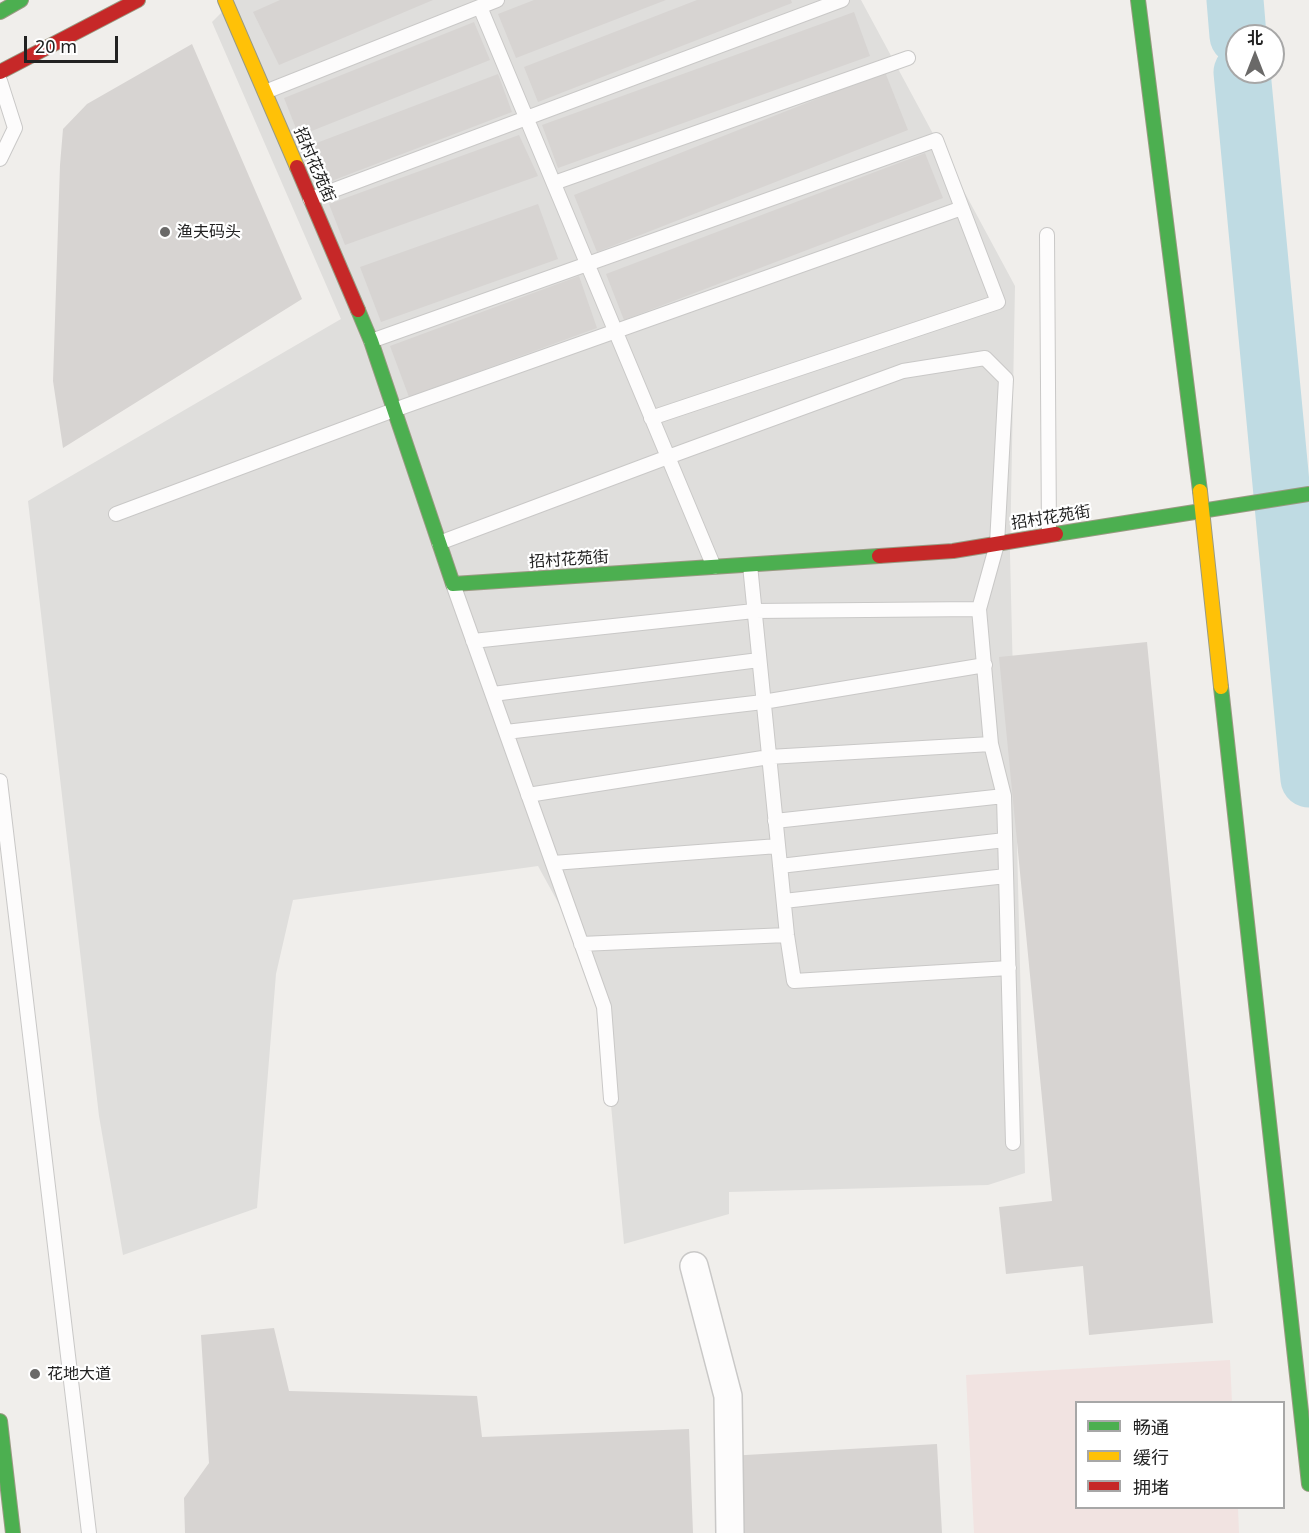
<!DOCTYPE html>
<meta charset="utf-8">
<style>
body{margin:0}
#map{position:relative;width:1309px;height:1533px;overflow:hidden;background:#f0eeeb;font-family:"Noto Sans","Noto Sans SC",sans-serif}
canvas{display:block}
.legend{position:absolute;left:1075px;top:1401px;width:210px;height:108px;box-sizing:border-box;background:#fff;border:2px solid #a7a7a7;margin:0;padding:8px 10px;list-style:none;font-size:18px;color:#222}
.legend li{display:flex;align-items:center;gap:12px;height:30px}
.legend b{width:30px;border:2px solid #a7a7a7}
.north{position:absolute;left:1225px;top:24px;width:60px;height:60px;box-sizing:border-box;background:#fff;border:2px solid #a7a7a7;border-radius:50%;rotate:0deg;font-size:16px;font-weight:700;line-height:24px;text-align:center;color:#222}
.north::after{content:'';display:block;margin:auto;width:21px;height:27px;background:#6a6968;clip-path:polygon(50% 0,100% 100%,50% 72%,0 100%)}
.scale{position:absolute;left:24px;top:36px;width:94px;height:27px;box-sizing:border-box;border:3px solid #222;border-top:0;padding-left:8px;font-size:18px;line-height:21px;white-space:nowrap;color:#222;-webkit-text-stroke:4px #fff;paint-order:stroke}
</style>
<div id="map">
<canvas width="1309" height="1533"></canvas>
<ul class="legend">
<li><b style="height:8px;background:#4caf50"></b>畅通</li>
<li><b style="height:8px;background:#ffc107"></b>缓行</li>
<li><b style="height:8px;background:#c62828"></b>拥堵</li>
</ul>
<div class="north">北</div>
<div class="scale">20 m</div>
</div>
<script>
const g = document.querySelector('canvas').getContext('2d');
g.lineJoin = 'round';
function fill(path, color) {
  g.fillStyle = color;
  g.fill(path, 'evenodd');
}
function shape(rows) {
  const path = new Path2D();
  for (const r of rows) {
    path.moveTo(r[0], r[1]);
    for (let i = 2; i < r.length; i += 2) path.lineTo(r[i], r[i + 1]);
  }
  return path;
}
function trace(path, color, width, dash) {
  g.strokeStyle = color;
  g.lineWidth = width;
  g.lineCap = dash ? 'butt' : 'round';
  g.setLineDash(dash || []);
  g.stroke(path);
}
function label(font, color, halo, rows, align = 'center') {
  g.font = font + ' "Noto Sans","Noto Sans SC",sans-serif';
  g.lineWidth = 4.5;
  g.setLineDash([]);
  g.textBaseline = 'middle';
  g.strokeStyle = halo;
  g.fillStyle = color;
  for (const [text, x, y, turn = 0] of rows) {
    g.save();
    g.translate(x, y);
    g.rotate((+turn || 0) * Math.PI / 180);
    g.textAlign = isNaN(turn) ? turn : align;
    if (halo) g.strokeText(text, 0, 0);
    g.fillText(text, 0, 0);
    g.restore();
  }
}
fill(shape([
 [234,0,861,0,1015,286,1010,554,1025,1173,988,1185,729,1192,729,1214,624,1244,599,977,538,866,293,900,276,974,257,1208,123,1255,99,1116,28,501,341,319,212,22]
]), '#dfdedc');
fill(shape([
 [1230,1360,1232,1402,1076,1402,1076,1508,1238,1508,1239,1533,974,1533,966,1375]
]), '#f1e3e1');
trace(shape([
 [1235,0,1238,36],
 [1242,72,1309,779]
]), '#bfdbe3', 57);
fill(shape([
 [280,0,433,0,279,65,253,12],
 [534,0,666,0,516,58,498,14],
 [697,0,791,0,792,3,538,102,524,67],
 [854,12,870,56,558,168,542,125],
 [474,22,490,60,299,136,284,98],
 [192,44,302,299,63,448,53,381,60,165,63,129,87,104],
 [885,72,908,130,597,252,574,195],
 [498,74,512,112,321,185,306,147],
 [519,135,538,176,345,245,329,204],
 [925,153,943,198,624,320,606,274],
 [538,204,558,259,381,322,360,267],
 [579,276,597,328,409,397,390,346],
 [1147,642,1213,1323,1089,1335,1083,1266,1006,1274,999,1207,1052,1201,999,657],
 [274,1328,289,1391,477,1396,482,1437,689,1429,693,1533,185,1533,184,1498,209,1463,201,1335],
 [937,1444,942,1533,732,1533,728,1456]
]), '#d7d4d2');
const lane = shape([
 [480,7,714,567],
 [0,81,15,128,0,159],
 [265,92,497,0],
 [554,183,908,58],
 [310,199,842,0],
 [1047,235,1049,535],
 [371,341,936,140,998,302,651,418],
 [116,514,394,410,962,208],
 [439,543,668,457,903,371,985,358,1006,379,997,544,979,609,991,744,1004,796,1013,1143],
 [750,565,787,935,794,981,1009,968],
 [453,584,604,1007,611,1099],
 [473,641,754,611,979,609],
 [493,694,759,660],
 [506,732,763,702,985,665],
 [0,781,89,1533],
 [528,795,769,757,991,744],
 [775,821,1004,796],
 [553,863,778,846],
 [780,866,1005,840],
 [784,901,1006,876],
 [581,944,787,935]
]);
const street = shape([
 [694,1266,728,1396,730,1533]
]);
const fast = shape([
 [1138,0,1200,491],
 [0,12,21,0],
 [358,310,371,341,453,584,879,556],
 [1056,534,1309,494],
 [1221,687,1309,1484],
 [0,1421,13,1533]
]);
const slow = shape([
 [225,0,297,167],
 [1200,491,1221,687]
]);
const jam = shape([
 [0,72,138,0],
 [297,167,358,310],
 [879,556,953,551,1056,534]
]);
trace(lane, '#c9c8c7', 16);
trace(street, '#c9c8c7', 30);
trace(fast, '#999a82', 16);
trace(slow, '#999a82', 16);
trace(jam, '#999a82', 16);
trace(lane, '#fdfcfc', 14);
trace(street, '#fdfcfc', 27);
trace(fast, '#4caf50', 14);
trace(slow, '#ffc107', 14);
trace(jam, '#c62828', 14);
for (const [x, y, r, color] of [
 [165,232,6,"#6a6968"],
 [35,1374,6,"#6a6968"]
]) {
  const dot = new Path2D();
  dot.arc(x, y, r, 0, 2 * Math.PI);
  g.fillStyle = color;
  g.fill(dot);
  trace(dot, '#fff', 2);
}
label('16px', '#222', '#fff', [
 ["招村花苑街",314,165,67],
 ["招村花苑街",1051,518,-9],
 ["招村花苑街",569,560,-4]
]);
label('16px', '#222', '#fff', [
 ["渔夫码头",177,232],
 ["花地大道",47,1374]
], 'left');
</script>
